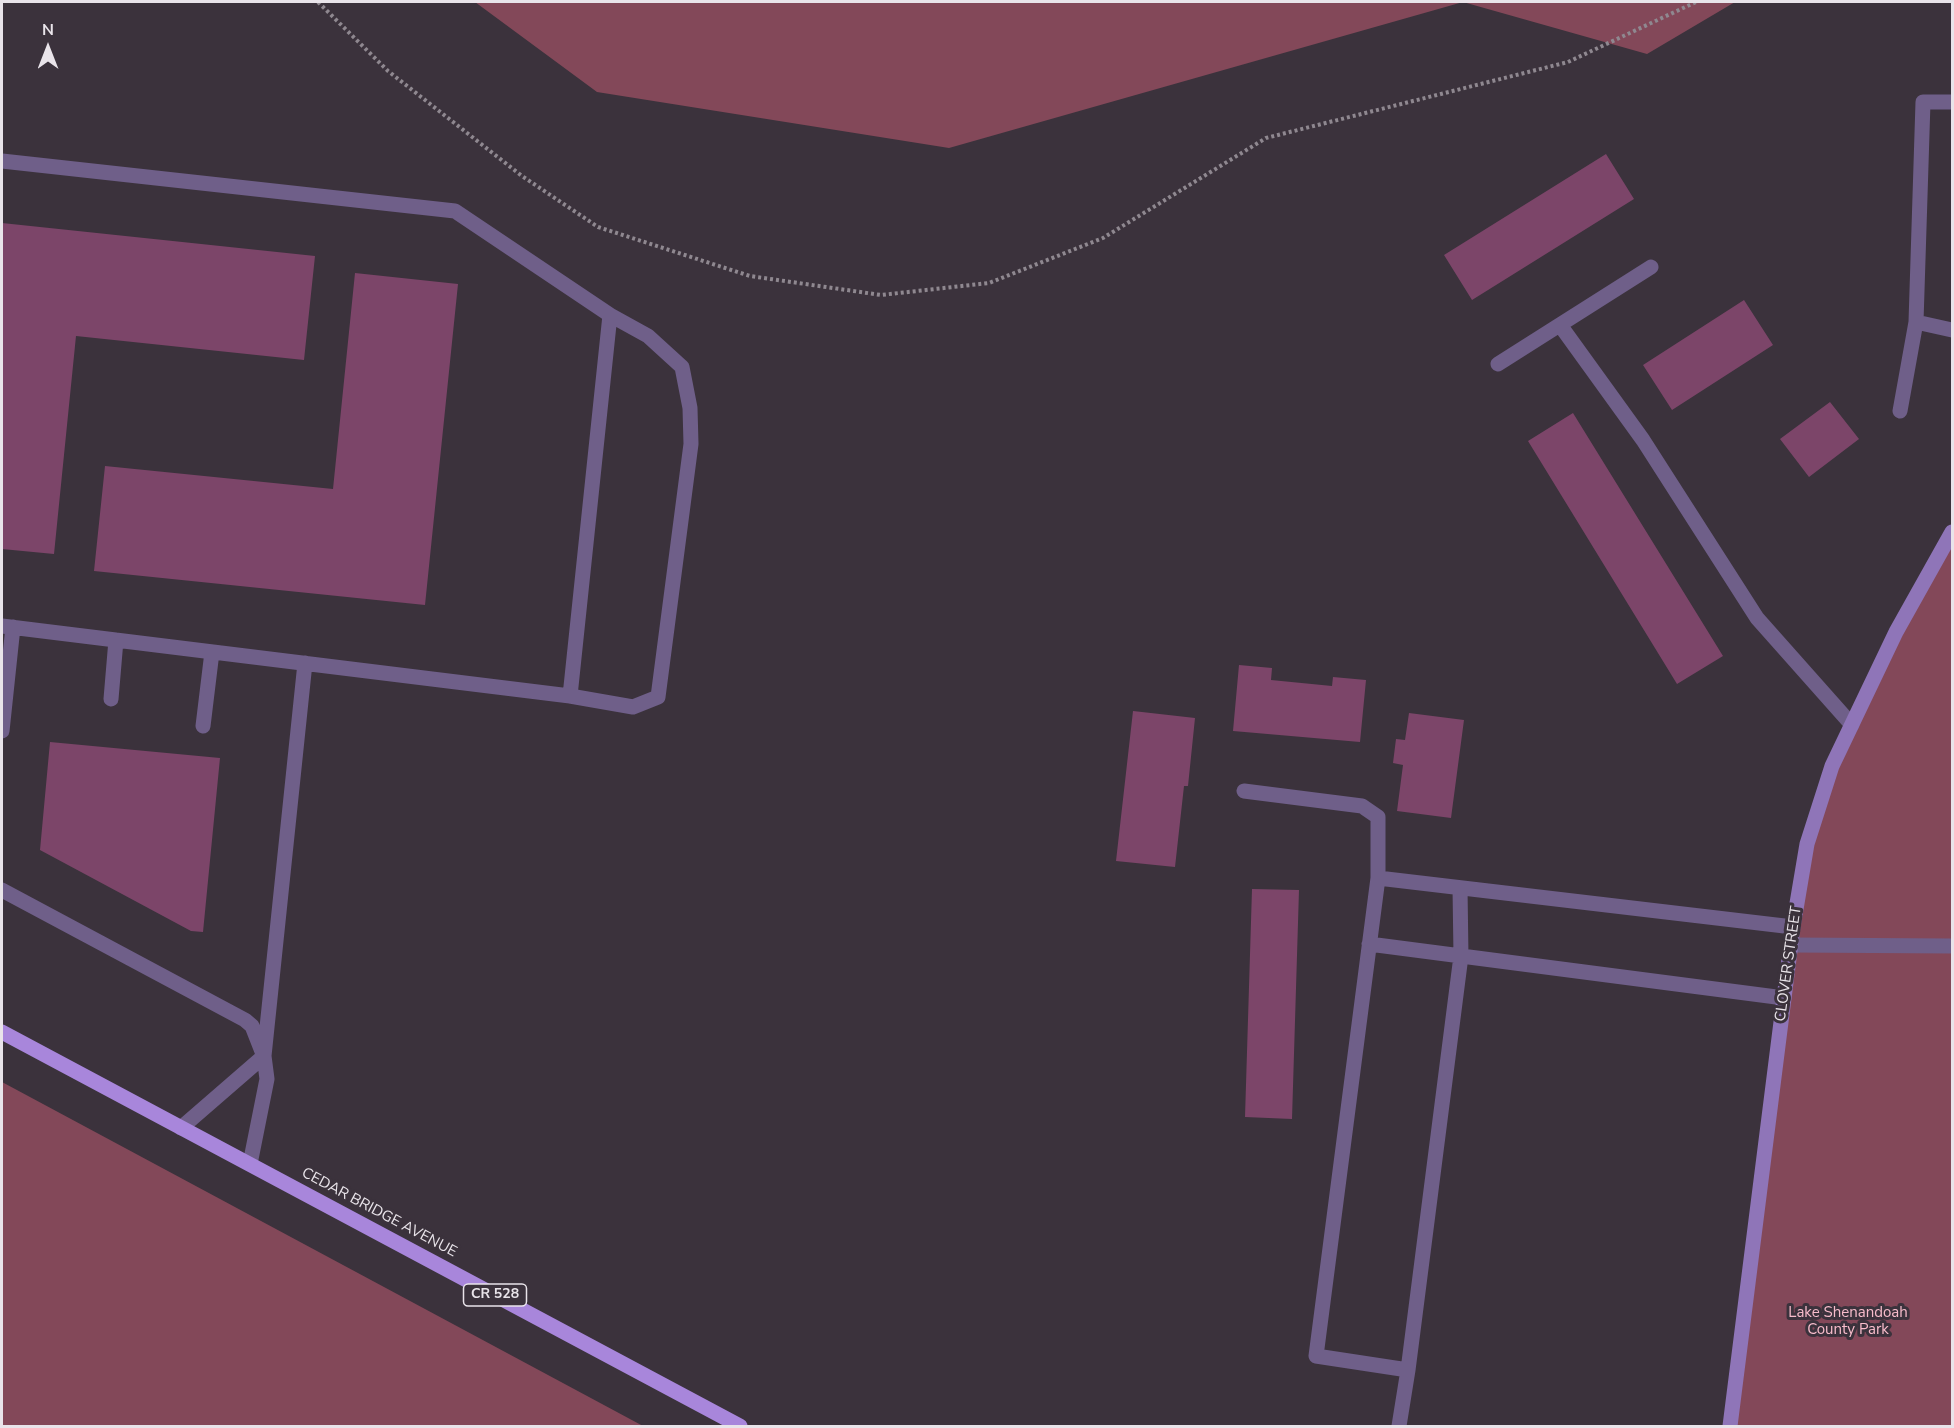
<!DOCTYPE html>
<style>
body{margin:0}
#map{position:relative;width:1954px;height:1428px;overflow:hidden;background:#3b323c;font-family:"Nunito Sans",sans-serif}
canvas{display:block}
.frame{position:absolute;inset:0;border:3px solid #e9e4ea;pointer-events:none}
.north{position:absolute;left:18px;top:18px;width:60px;height:60px;-webkit-text-stroke:4px #3b323c;paint-order:stroke;rotate:0deg;font-size:16px;font-weight:700;line-height:24px;text-align:center;color:#e9e4ea}
.north::after{content:'';display:block;margin:auto;width:21px;height:27px;background:#e9e4ea;clip-path:polygon(50% 0,100% 100%,50% 72%,0 100%)}
</style>
<div id="map">
<canvas width="1954" height="1428"></canvas>
<div class="frame"></div>
<div class="north">N</div>
</div>
<script>
const g = document.querySelector('canvas').getContext('2d');
g.lineJoin = 'round';
function fill(path, color) {
  g.fillStyle = color;
  g.fill(path, 'evenodd');
}
function shape(rows) {
  const path = new Path2D();
  for (const r of rows) {
    path.moveTo(r[0], r[1]);
    for (let i = 2; i < r.length; i += 2) path.lineTo(r[i], r[i + 1]);
  }
  return path;
}
function trace(path, color, width, dash) {
  g.strokeStyle = color;
  g.lineWidth = width;
  g.lineCap = dash ? 'butt' : 'round';
  g.setLineDash(dash || []);
  g.stroke(path);
}
function label(font, color, halo, rows, align = 'center') {
  g.font = font + ' "Nunito Sans",sans-serif';
  g.lineWidth = 6;
  g.setLineDash([]);
  g.textBaseline = 'middle';
  g.strokeStyle = halo;
  g.fillStyle = color;
  for (const [text, x, y, turn = 0] of rows) {
    g.save();
    g.translate(x, y);
    g.rotate((+turn || 0) * Math.PI / 180);
    g.textAlign = isNaN(turn) ? turn : align;
    if (halo) g.strokeText(text, 0, 0);
    g.fillText(text, 0, 0);
    g.restore();
  }
}
fill(shape([
 [475,2,1735,2,1647,54,1463,2,949,148,597,92],
 [1952,532,1952,1426,1730,1426,1791,945,1832,766],
 [2,1082,643,1426,2,1426]
]), '#834859');
fill(shape([
 [1606,154,1634,199,1472,300,1444,255],
 [2,223,315,256,304,360,76,336,54,554,2,549],
 [355,273,458,284,425,605,94,571,105,466,333,489],
 [1744,300,1773,345,1672,410,1643,365],
 [1830,402,1859,439,1809,477,1780,439],
 [1573,413,1723,656,1677,684,1528,441],
 [1239,665,1272,668,1271,680,1332,686,1333,677,1366,680,1360,742,1233,731],
 [1133,711,1195,718,1188,786,1184,786,1175,867,1116,861],
 [1409,713,1464,720,1451,818,1397,811,1403,765,1393,763,1396,739,1405,740],
 [50,742,220,758,203,932,191,931,40,850],
 [1252,889,1299,890,1292,1119,1245,1117]
]), '#7c4569');
trace(shape([
 [318,2,388,71,522,176,598,227,750,276,881,295,989,283,1103,238,1266,138,1568,62,1696,2]
]), '#8f8890', 4, [3, 3]);
trace(shape([
 [1952,102,1923,102,1916,322,1952,330],
 [2,161,455,211,610,315,570,696,2,626],
 [1560,325,1643,440,1757,618,1852,725],
 [1498,364,1651,267],
 [1900,411,1916,322],
 [570,696,633,707,658,697,691,444,690,408,682,367,648,336,610,315],
 [111,699,116,640],
 [203,726,212,652],
 [2,731,13,627],
 [1244,791,1362,806,1378,817,1378,878,1316,1356,1408,1370,1461,956,1460,888],
 [1378,878,1793,927],
 [2,890,245,1020,252,1026,263,1054],
 [1369,944,1784,998],
 [1791,945,1952,946],
 [181,1128,264,1056],
 [250,1164,267,1079,264,1056,305,663],
 [1399,1426,1408,1370]
]), '#6f5f89', 15);
trace(shape([
 [1730,1426,1793,927,1807,844,1832,766,1896,632,1952,532]
]), '#8f75b8', 15);
trace(shape([
 [2,1032,740,1426]
]), '#a886db', 15);
for (const [x, y, w] of [
 [495,1295,63]
]) {
  const box = new Path2D();
  box.roundRect(x - w / 2, y - 11, w, 22, 4.5);
  g.fillStyle = '#3b323c';
  g.fill(box);
  trace(box, '#e9e4ea', 1.5);
}
label('bold 14px', '#e9e4ea', null, [
 ["CR 528",495,1295]
]);
label('15px', '#e9e4ea', '#3b323c', [
 ["CLOVER STREET",1789,964,-82],
 ["CEDAR BRIDGE AVENUE",379,1213,28]
]);
label('15px', '#f8bccb', '#3b323c', [
 ["Lake Shenandoah",1848,1313],
 ["County Park",1848,1330]
]);
</script>
